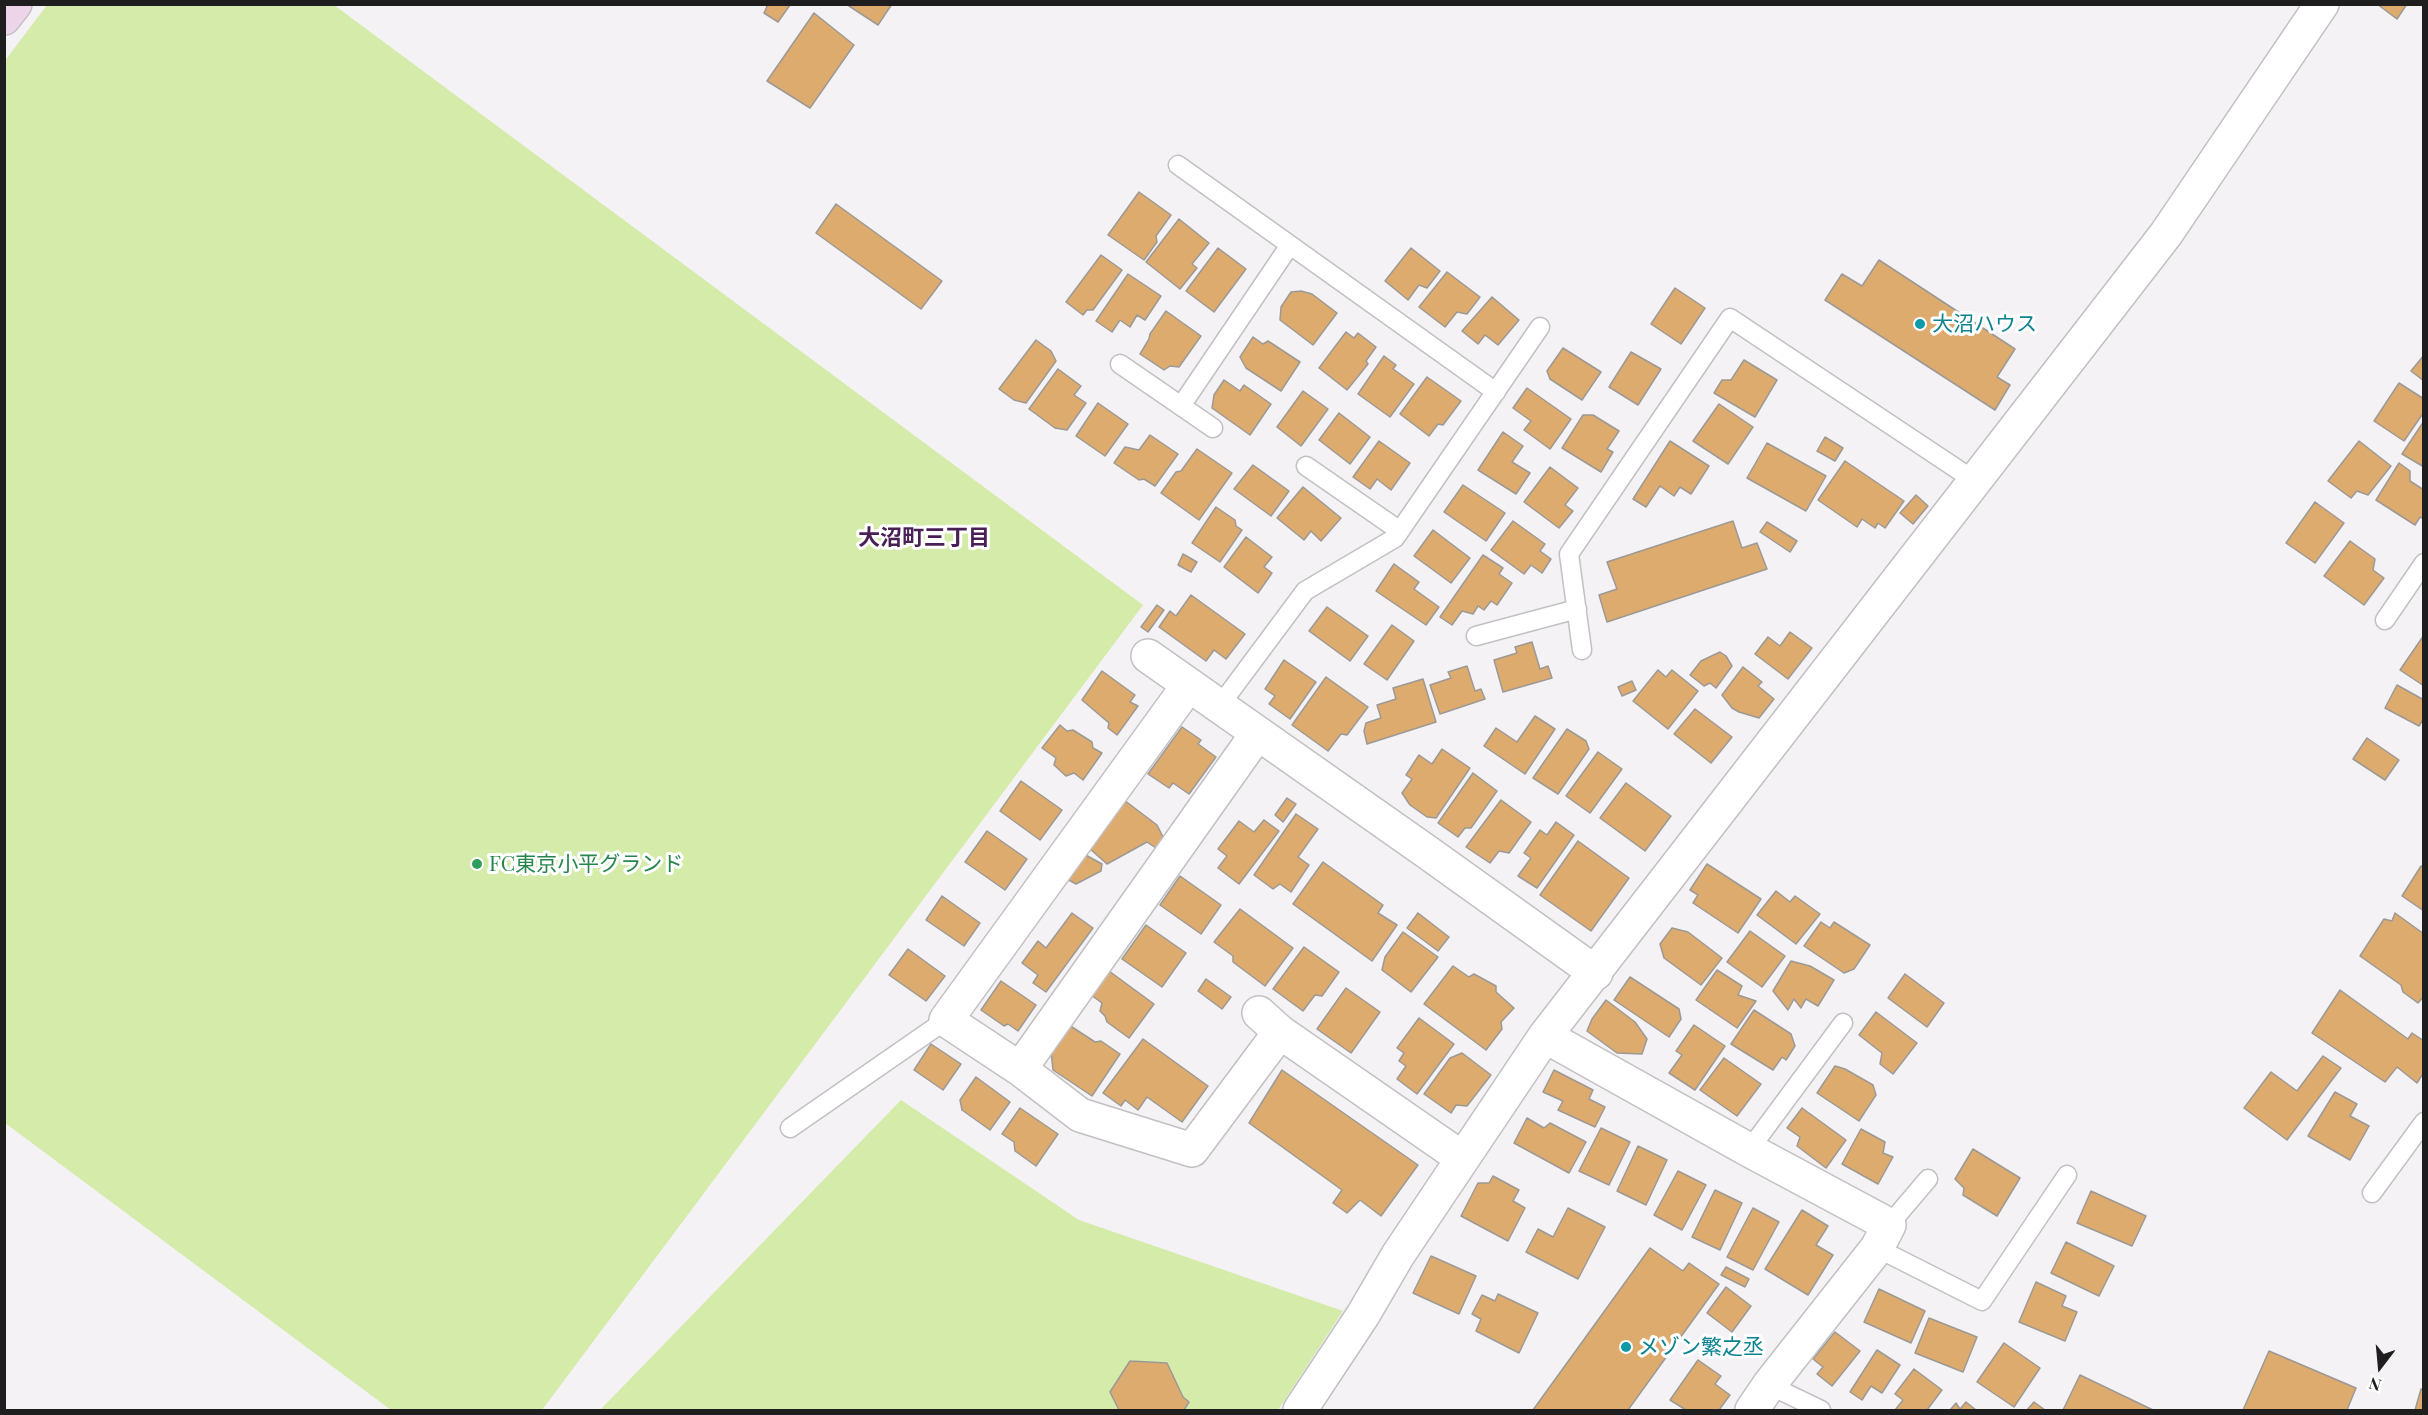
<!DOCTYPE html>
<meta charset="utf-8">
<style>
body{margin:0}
#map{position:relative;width:2428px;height:1415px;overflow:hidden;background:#f5f2f6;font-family:"Playfair Display",serif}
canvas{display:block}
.frame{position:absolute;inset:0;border:6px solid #1f1e1f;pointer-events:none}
.north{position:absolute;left:2350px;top:1337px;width:60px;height:60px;-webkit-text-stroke:4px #fff;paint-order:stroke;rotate:196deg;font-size:16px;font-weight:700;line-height:24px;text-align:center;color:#1f1e1f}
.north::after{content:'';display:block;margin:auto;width:21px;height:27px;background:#1f1e1f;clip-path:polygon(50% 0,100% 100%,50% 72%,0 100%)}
</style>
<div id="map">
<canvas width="2428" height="1415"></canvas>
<div class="frame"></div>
<div class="north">N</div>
</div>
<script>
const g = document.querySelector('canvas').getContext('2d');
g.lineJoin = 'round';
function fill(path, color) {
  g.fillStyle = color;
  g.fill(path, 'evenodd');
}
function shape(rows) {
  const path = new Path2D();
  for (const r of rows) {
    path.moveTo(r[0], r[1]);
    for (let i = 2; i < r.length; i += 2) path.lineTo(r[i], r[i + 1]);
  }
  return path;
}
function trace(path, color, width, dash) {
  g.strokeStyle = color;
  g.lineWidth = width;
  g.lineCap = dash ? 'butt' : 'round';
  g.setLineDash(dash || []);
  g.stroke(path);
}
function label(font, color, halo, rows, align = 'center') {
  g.font = font + ' "Playfair Display","Noto Sans JP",serif';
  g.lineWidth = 6;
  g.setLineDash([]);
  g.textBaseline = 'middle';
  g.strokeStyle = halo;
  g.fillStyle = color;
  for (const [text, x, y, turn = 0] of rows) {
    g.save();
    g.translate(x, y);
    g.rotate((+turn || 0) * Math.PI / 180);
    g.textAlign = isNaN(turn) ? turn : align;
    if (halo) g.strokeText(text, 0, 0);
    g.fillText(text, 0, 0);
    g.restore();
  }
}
fill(shape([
 [47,5,334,5,1143,605,542,1410,391,1410,5,1123,4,62],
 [901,1100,1079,1220,1343,1311,1278,1410,600,1410]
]), '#d4ebaa');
const building = shape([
 [768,4,789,4,790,5,778,22,764,13,768,4],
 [846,4,892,4,878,25,846,4],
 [2377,4,2407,4,2397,19,2377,4],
 [814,13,854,45,810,108,767,81,814,13],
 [1139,192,1171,215,1156,236,1157,242,1144,260,1108,235,1139,192],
 [836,204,942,281,921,309,816,233,836,204],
 [1179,219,1209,243,1192,264,1197,268,1180,289,1146,262,1179,219],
 [1218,248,1246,269,1214,312,1186,291,1218,248],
 [1411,248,1440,271,1427,288,1419,285,1408,300,1385,281,1411,248],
 [1101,255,1122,270,1093,310,1087,310,1083,315,1066,302,1101,255],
 [1879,260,2015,349,1997,377,2010,385,1995,410,1825,300,1842,274,1862,286,1879,260],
 [1447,272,1480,297,1467,314,1457,312,1445,327,1419,307,1447,272],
 [1128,274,1161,296,1145,320,1137,315,1130,327,1120,320,1112,332,1096,321,1128,274],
 [1675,288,1705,308,1681,344,1651,324,1675,288],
 [1301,291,1312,294,1337,313,1313,345,1280,320,1281,307,1291,292,1301,291],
 [1492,297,1519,320,1498,345,1485,335,1478,344,1462,331,1492,297],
 [1166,311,1201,336,1179,367,1170,366,1164,370,1140,354,1149,339,1150,334,1166,311],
 [1346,332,1354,338,1358,333,1376,347,1366,361,1368,364,1347,390,1319,368,1346,332],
 [1253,337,1263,344,1268,341,1300,362,1281,391,1246,368,1240,357,1253,337],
 [1036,340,1051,351,1056,361,1026,403,1014,400,999,389,1036,340],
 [1563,348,1601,372,1582,400,1550,379,1547,371,1563,348],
 [1631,352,1661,369,1638,405,1609,387,1631,352],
 [2424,355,2424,381,2411,371,2424,355],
 [1384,356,1396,365,1393,369,1414,384,1390,417,1358,394,1384,356],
 [1744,360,1777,380,1755,417,1714,393,1722,380,1731,380,1744,360],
 [1058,369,1081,386,1074,395,1086,403,1067,430,1055,428,1029,409,1058,369],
 [1427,377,1461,401,1443,425,1438,424,1429,436,1400,414,1427,377],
 [1224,380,1240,391,1244,385,1271,404,1250,435,1212,408,1214,395,1224,380],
 [2399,383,2424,399,2424,412,2404,441,2374,421,2399,383],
 [1527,388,1571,419,1550,449,1524,430,1531,421,1513,408,1527,388],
 [1303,391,1328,409,1301,446,1277,427,1303,391],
 [1098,403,1128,424,1105,456,1076,436,1098,403],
 [1719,404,1753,427,1728,464,1693,441,1719,404],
 [1339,413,1370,437,1350,464,1319,440,1339,413],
 [1583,415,1593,415,1619,431,1607,449,1613,452,1601,472,1562,448,1583,415],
 [2424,421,2424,467,2402,454,2424,421],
 [1503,432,1523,446,1512,462,1530,473,1516,494,1478,470,1503,432],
 [1150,435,1178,454,1155,486,1144,479,1139,480,1114,463,1125,447,1139,450,1150,435],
 [1825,437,1843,448,1835,461,1817,451,1825,437],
 [1379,441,1410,463,1391,490,1377,479,1370,489,1353,477,1379,441],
 [1670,441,1709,466,1691,494,1680,487,1674,496,1660,486,1646,507,1633,499,1670,441],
 [2359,441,2391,466,2368,495,2357,491,2351,498,2328,481,2359,441],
 [1767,443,1826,476,1806,511,1747,478,1767,443],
 [1197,449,1232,473,1199,520,1161,493,1176,472,1181,471,1197,449],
 [1845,461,1904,501,1885,528,1878,523,1875,528,1862,519,1857,527,1818,500,1845,461],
 [2399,463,2410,471,2410,481,2424,490,2424,519,2420,517,2415,525,2376,500,2399,463],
 [1253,465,1289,491,1271,516,1234,489,1253,465],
 [1550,467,1578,488,1565,505,1573,511,1559,528,1524,502,1550,467],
 [1463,485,1505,513,1486,541,1444,512,1463,485],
 [1303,487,1341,518,1321,541,1311,531,1304,540,1277,518,1303,487],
 [1916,495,1928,506,1913,524,1900,513,1916,495],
 [2315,502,2344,523,2315,563,2286,543,2315,502],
 [1216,507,1235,520,1236,526,1242,530,1220,562,1192,543,1216,507],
 [1513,521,1545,544,1540,551,1551,559,1542,573,1531,565,1524,574,1491,550,1513,521],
 [1733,521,1742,548,1757,543,1767,569,1607,622,1599,595,1617,589,1607,562,1733,521],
 [1767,522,1797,541,1790,552,1760,532,1767,522],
 [1433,530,1470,558,1451,583,1414,556,1433,530],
 [1246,537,1272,557,1264,567,1272,573,1258,593,1224,567,1246,537],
 [2350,541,2375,559,2373,570,2384,578,2364,605,2324,576,2350,541],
 [1183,554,1197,562,1191,572,1178,565,1183,554],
 [1483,555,1503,568,1499,574,1512,583,1497,605,1491,601,1484,610,1478,606,1473,614,1462,611,1452,625,1440,617,1483,555],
 [1394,564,1419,582,1414,589,1439,607,1426,625,1376,591,1394,564],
 [1191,595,1245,634,1226,659,1214,650,1206,661,1159,627,1170,611,1176,616,1191,595],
 [1157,605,1164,610,1148,632,1141,627,1157,605],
 [1327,607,1368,636,1350,661,1309,631,1327,607],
 [1392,625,1414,641,1387,680,1364,664,1392,625],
 [1790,632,1812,648,1788,679,1755,654,1768,637,1780,646,1790,632],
 [2424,635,2424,686,2400,670,2424,635],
 [1532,642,1540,669,1548,666,1552,678,1503,692,1494,660,1517,653,1515,647,1532,642],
 [1720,652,1726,656,1732,666,1716,688,1710,683,1704,686,1690,675,1701,661,1720,652],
 [1284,660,1316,682,1290,719,1269,704,1275,696,1265,689,1284,660],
 [1467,666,1475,691,1481,689,1485,699,1440,714,1430,685,1451,678,1448,672,1467,666],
 [1743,667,1762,682,1758,686,1774,699,1759,718,1739,712,1732,708,1722,695,1743,667],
 [1658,670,1666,677,1672,670,1698,691,1668,729,1633,701,1658,670],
 [1102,671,1135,695,1130,702,1138,706,1117,735,1108,728,1109,723,1082,700,1102,671],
 [1326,677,1368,707,1347,735,1341,734,1328,751,1292,725,1326,677],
 [1423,679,1436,722,1367,744,1364,731,1366,723,1381,718,1377,705,1396,699,1393,688,1423,679],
 [1632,681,1636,690,1622,696,1618,687,1632,681],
 [2397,685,2424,700,2424,718,2419,726,2385,708,2397,685],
 [1695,709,1732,737,1711,763,1674,734,1695,709],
 [1535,716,1555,729,1525,774,1484,746,1496,728,1517,742,1535,716],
 [1060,725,1067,731,1073,730,1092,742,1093,748,1102,753,1083,780,1074,773,1066,776,1054,765,1056,758,1042,748,1060,725],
 [1182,727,1201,740,1198,744,1216,757,1189,794,1173,783,1169,788,1148,774,1182,727],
 [1567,729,1586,741,1589,749,1558,794,1533,778,1567,729],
 [2367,738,2399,760,2385,780,2353,759,2367,738],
 [1442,749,1470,768,1436,818,1427,817,1410,805,1402,793,1412,779,1406,775,1419,755,1432,764,1442,749],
 [1598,752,1622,769,1590,813,1566,796,1598,752],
 [1473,773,1497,791,1471,828,1465,828,1458,837,1438,823,1473,773],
 [1021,781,1062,810,1040,840,1000,811,1021,781],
 [1626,783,1671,816,1645,851,1600,818,1626,783],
 [1287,798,1296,804,1283,822,1275,815,1287,798],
 [1124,800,1157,825,1165,841,1159,850,1147,842,1107,864,1089,848,1105,829,1106,821,1124,800],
 [1501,800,1531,822,1509,853,1499,851,1490,863,1466,847,1501,800],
 [1296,814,1318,829,1298,857,1309,865,1291,892,1280,884,1273,889,1254,875,1296,814],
 [1264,820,1279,831,1239,884,1218,868,1227,856,1218,849,1239,821,1254,832,1264,820],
 [1556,822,1574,835,1537,888,1518,876,1531,858,1524,853,1540,830,1547,835,1556,822],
 [987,831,1027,859,1005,890,965,862,987,831],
 [1578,841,1629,878,1591,931,1540,895,1578,841],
 [1082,853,1102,864,1101,871,1076,884,1067,879,1082,853],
 [1323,862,1383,905,1378,913,1397,925,1372,961,1293,904,1323,862],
 [1707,864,1761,899,1738,933,1693,903,1698,895,1690,890,1707,864],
 [2421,866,2424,868,2424,911,2402,896,2421,866],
 [1180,876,1221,905,1201,934,1160,905,1180,876],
 [1776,891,1790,902,1795,896,1820,914,1796,944,1757,915,1776,891],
 [942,896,980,923,964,946,926,920,942,896],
 [1240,909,1293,948,1265,986,1233,962,1233,956,1214,942,1240,909],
 [1072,913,1093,928,1046,992,1033,983,1038,975,1022,963,1038,941,1046,948,1072,913],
 [1418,913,1449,937,1438,951,1407,928,1418,913],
 [2395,913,2424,934,2424,996,2418,1003,2403,992,2401,985,2360,956,2384,919,2392,921,2395,913],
 [1821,922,1830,928,1834,922,1870,945,1854,969,1844,973,1804,946,1821,922],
 [1146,925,1186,953,1162,987,1122,959,1146,925],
 [1672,928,1688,932,1722,958,1701,985,1664,958,1660,944,1672,928],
 [1750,931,1785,956,1762,987,1727,962,1750,931],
 [1403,932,1438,957,1411,992,1382,970,1385,957,1403,932],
 [1304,947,1339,972,1322,996,1315,995,1303,1011,1273,989,1304,947],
 [908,949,945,976,926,1001,889,975,908,949],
 [1791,961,1810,966,1834,980,1818,1006,1806,999,1801,1008,1794,999,1788,1010,1773,991,1791,961],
 [1453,966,1469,977,1474,974,1496,986,1496,992,1514,1008,1501,1022,1502,1029,1486,1050,1424,1004,1453,966],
 [1717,970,1742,986,1738,995,1756,1001,1737,1028,1696,1000,1717,970],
 [1109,971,1154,1004,1129,1038,1107,1022,1105,1016,1100,1011,1102,1003,1091,995,1109,971],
 [1905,974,1944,1003,1927,1027,1888,998,1905,974],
 [1630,977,1679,1009,1681,1019,1669,1037,1614,1000,1630,977],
 [1206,979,1231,997,1222,1009,1198,991,1206,979],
 [1001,981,1036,1005,1018,1031,1008,1024,1004,1026,981,1010,1001,981],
 [1346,988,1380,1012,1351,1053,1317,1029,1346,988],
 [2340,990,2408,1039,2412,1033,2424,1041,2424,1072,2417,1083,2397,1067,2385,1082,2312,1033,2340,990],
 [1606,1000,1635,1022,1647,1039,1642,1054,1617,1053,1587,1031,1592,1019,1606,1000],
 [1754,1010,1791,1034,1795,1046,1786,1060,1782,1057,1773,1070,1731,1044,1754,1010],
 [1876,1012,1917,1043,1893,1074,1880,1064,1882,1053,1859,1035,1876,1012],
 [1419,1018,1454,1044,1417,1094,1397,1079,1406,1066,1399,1061,1404,1053,1397,1048,1419,1018],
 [1069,1025,1095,1042,1101,1041,1120,1054,1092,1096,1053,1070,1051,1051,1069,1025],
 [1694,1025,1725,1046,1695,1090,1669,1073,1682,1055,1676,1051,1694,1025],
 [1143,1039,1208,1086,1182,1122,1147,1097,1138,1110,1125,1100,1121,1106,1103,1093,1143,1039],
 [931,1044,961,1064,943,1090,914,1070,931,1044],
 [1462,1053,1491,1075,1467,1106,1456,1105,1451,1113,1424,1094,1450,1058,1462,1053],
 [2323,1056,2341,1068,2287,1140,2244,1108,2271,1072,2297,1091,2323,1056],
 [1724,1058,1761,1084,1737,1116,1700,1090,1724,1058],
 [1835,1066,1845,1069,1873,1085,1876,1095,1859,1121,1817,1093,1835,1066],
 [1282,1070,1418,1165,1381,1216,1360,1200,1347,1213,1333,1203,1342,1190,1249,1123,1282,1070],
 [1554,1070,1593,1090,1589,1099,1605,1107,1595,1127,1558,1110,1563,1101,1543,1092,1554,1070],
 [976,1077,1010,1102,990,1130,962,1110,960,1100,976,1077],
 [2335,1092,2357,1104,2350,1116,2369,1126,2350,1160,2308,1136,2335,1092],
 [1020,1108,1058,1134,1036,1166,1015,1151,1014,1142,1002,1134,1020,1108],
 [1802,1108,1846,1140,1826,1168,1797,1146,1800,1137,1787,1128,1802,1108],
 [1527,1118,1544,1128,1550,1123,1586,1142,1569,1173,1514,1143,1527,1118],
 [1601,1128,1630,1142,1609,1185,1579,1171,1601,1128],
 [1861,1129,1885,1142,1883,1153,1893,1157,1878,1184,1842,1164,1861,1129],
 [1638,1146,1667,1160,1646,1205,1617,1191,1638,1146],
 [1973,1149,2020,1178,1997,1216,1963,1195,1964,1188,1955,1179,1973,1149],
 [1678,1171,1706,1185,1682,1230,1654,1215,1678,1171],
 [1493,1176,1519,1190,1513,1201,1525,1208,1508,1241,1461,1216,1478,1183,1489,1183,1493,1176],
 [1715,1190,1742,1203,1720,1250,1692,1237,1715,1190],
 [2091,1191,2146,1216,2132,1246,2077,1223,2091,1191],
 [1568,1208,1605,1227,1578,1279,1526,1252,1538,1229,1553,1237,1568,1208],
 [1753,1208,1779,1222,1753,1270,1727,1257,1753,1208],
 [1802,1210,1828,1226,1816,1245,1833,1255,1808,1295,1765,1269,1802,1210],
 [2066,1242,2114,1266,2099,1296,2051,1273,2066,1242],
 [1650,1248,1683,1271,1689,1263,1719,1284,1628,1410,1533,1410,1650,1248],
 [1431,1256,1476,1276,1459,1314,1413,1293,1431,1256],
 [1726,1267,1749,1279,1745,1287,1721,1275,1726,1267],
 [2036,1282,2066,1296,2062,1306,2077,1312,2065,1341,2019,1322,2036,1282],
 [1726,1287,1751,1306,1732,1332,1707,1313,1726,1287],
 [1879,1289,1925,1311,1911,1343,1864,1322,1879,1289],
 [1498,1294,1538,1313,1519,1353,1476,1331,1481,1319,1472,1314,1482,1295,1495,1301,1498,1294],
 [1929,1318,1977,1337,1963,1372,1915,1353,1929,1318],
 [1835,1332,1860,1351,1832,1386,1817,1374,1823,1367,1813,1359,1835,1332],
 [2004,1343,2040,1368,2014,1407,1977,1382,2004,1343],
 [1877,1350,1900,1365,1882,1393,1871,1386,1862,1400,1850,1392,1877,1350],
 [2269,1351,2356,1388,2347,1410,2243,1410,2269,1351],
 [1698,1360,1721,1376,1715,1384,1730,1395,1719,1410,1686,1410,1670,1400,1698,1360],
 [1130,1361,1167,1363,1183,1397,1189,1402,1184,1410,1119,1410,1110,1392,1130,1361],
 [1914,1369,1942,1390,1927,1410,1895,1410,1903,1400,1895,1394,1914,1369],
 [2080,1375,2153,1410,2063,1410,2080,1375],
 [2421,1389,2424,1390,2424,1410,2415,1410,2421,1389],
 [1966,1402,1976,1410,1950,1410,1956,1403,1960,1409,1966,1402],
 [2034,1402,2045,1410,2027,1410,2034,1402]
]);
fill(building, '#deab6f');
trace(building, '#9c9995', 1.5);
const lane = shape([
 [1178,165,1496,392],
 [1120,364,1213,428],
 [1181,406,1290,245],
 [1306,466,1400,531],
 [2385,620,2424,563],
 [1476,636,1577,609],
 [1582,650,1569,554,1730,318,1975,481],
 [1218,708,1305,591,1395,538,1540,327],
 [790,1128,946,1020],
 [1749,1150,1843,1023],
 [2372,1193,2424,1122],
 [1889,1225,1928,1179],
 [1877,1248,1982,1301,2067,1175],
 [1769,1385,1821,1410]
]);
const street = shape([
 [1148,656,1427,852,1596,973],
 [1188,686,946,1020,1020,1069,1080,1115,1192,1150,1280,1032],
 [1259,1013,1280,1032,1462,1158],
 [1545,1036,1749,1150,1889,1225,1877,1248,1769,1385,1752,1410],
 [1020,1069,1257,734],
 [1300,1410,1363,1315,1398,1255,1545,1036,2166,234,2322,4]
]);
const secondary = shape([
 [4,18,15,4]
]);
trace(lane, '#c3c0c4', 21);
trace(street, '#c3c0c4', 36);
trace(secondary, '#c3c0c4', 36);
trace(lane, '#fff', 18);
trace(street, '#fff', 33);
trace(secondary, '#ecd5e9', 33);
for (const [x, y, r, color] of [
 [1920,324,6,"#0f9aa8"],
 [477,864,6,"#2e9e5b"],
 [1626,1347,6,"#0f9aa8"]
]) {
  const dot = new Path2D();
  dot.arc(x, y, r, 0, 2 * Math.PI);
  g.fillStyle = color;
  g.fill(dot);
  trace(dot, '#fff', 2);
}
label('21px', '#0d838f', '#fff', [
 ["大沼ハウス",1932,324],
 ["メゾン繁之丞",1638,1347]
], 'left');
label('21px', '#27864d', '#fff', [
 ["FC東京小平グランド",489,864]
], 'left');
label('bold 22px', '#492055', '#fff', [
 ["大沼町三丁目",924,538]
]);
</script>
